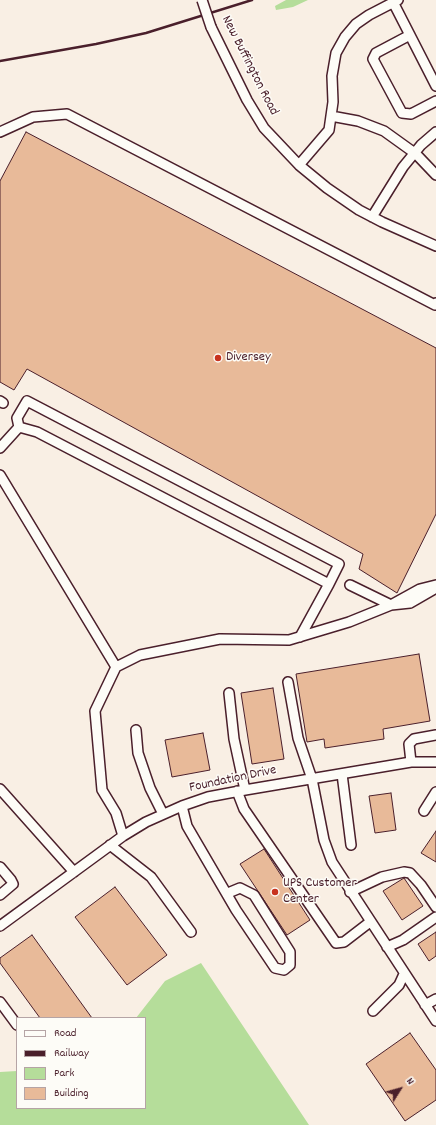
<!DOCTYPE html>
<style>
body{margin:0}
#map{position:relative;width:436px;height:1125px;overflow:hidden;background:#f9efe4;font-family:Dekko,sans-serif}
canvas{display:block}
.legend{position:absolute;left:16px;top:1017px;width:130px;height:92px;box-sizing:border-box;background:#fdfcf7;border:1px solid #b5a4a5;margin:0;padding:5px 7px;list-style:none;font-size:12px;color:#4a1f2b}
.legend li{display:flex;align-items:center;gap:8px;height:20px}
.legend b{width:20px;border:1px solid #b5a4a5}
.north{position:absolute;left:380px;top:1069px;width:40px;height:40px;-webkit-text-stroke:3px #fdfcf7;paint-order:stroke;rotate:53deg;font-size:11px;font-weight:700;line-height:16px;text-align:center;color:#4a1f2b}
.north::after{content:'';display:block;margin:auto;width:14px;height:18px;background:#4a1f2b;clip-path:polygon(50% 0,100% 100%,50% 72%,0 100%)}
</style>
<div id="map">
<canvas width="436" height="1125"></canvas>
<ul class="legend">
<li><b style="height:5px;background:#fdfcf7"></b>Road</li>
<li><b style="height:5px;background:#4a1f2b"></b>Railway</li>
<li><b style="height:11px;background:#b5dd9a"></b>Park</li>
<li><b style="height:11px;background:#e8ba99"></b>Building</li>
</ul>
<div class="north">N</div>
</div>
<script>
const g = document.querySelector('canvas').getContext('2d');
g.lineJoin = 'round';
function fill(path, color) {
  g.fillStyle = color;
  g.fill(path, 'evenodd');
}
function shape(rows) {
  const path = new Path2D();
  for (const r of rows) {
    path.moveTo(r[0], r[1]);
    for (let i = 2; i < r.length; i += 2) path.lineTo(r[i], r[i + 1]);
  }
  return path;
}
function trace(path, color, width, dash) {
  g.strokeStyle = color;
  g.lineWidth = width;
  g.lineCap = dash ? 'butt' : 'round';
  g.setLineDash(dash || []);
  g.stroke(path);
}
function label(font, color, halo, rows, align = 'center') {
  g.font = font + ' Dekko,sans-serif';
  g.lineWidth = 3;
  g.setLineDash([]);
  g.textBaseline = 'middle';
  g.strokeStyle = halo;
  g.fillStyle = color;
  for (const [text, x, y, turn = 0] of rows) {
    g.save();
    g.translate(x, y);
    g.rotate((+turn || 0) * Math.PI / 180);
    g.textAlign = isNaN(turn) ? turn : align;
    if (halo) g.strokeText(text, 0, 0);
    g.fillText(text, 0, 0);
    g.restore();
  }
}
fill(shape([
 [286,0,308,0,293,7,276,10,275,6],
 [201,963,309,1125,0,1125,0,1072,17,1071,17,1108,145,1108,145,1018,136,1018,165,981]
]), '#b5dd9a');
const building = shape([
 [26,132,436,348,436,514,397,593,359,569,363,554,27,369,14,390,0,382,0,181,26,132],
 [419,654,430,721,383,729,384,739,325,748,324,739,307,742,296,674,419,654],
 [273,688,284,759,252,764,241,693,273,688],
 [203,733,210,770,172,777,165,740,203,733],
 [391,793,396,830,375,833,369,796,391,793],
 [436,831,436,862,421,853,436,831],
 [264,849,310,920,287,935,240,864,264,849],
 [404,878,423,906,402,920,383,891,404,878],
 [115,887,167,955,127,985,75,917,115,887],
 [436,932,436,956,429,961,418,944,436,932],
 [32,935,92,1018,40,1018,0,963,0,958,32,935],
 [410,1033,436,1070,436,1100,405,1121,366,1064,410,1033]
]);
fill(building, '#e8ba99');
trace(building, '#4a1f2b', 1);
const minor = shape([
 [393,2,436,86],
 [211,27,247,100,264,128,299,165,327,188,359,210,382,222,436,246],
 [410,35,376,53,373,59,402,113,411,114,436,101],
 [331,116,358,121,384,131,416,154,436,175],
 [0,132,33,117,67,114,435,305,436,303],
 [299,165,329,130,333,102,332,76,336,53,345,37,356,24,369,15,398,0],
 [372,217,403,167,421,145,436,132],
 [0,401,3,403],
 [19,427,17,418,27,401,339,564,329,584],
 [0,448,19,427,37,432,329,584,300,637],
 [0,475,116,667,95,711,102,790,116,813,123,836],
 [350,585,391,605,410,603,436,588],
 [116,667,140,655,220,639,289,640,349,622,391,605,420,589,436,585],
 [288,682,298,738,312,779,324,840,332,862,436,1021],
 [229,693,234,739,245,790],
 [136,730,138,753,150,788,163,814],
 [411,762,409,744,414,739,436,735],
 [342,774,351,845],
 [0,789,74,872],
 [237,791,244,809,336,943,344,942,370,922],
 [182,806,187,826,236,910,275,968,284,970,290,965,290,952,254,895,240,888,228,893],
 [424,811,436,792],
 [110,845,151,877,191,932],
 [0,867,11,880,13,884,0,895],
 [350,892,382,877,404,872,410,873,421,885,436,907],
 [0,926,123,836,146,822,182,806,208,797,245,790,411,762,436,762],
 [387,947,403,940,436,917],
 [0,1002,17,1025],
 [425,1005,436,999],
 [373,1011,399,985,404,974]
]);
trace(minor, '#4a1f2b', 12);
trace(minor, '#fdfcf7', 9);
trace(shape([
 [0,61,96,44,146,33,252,0]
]), '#4a1f2b', 2.5);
const minorBridge = shape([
 [202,0,211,27]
]);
trace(minorBridge, '#4a1f2b', 12, []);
trace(minorBridge, '#fdfcf7', 9);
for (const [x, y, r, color] of [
 [218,358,4,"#c8321e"],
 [275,892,4,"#c8321e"]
]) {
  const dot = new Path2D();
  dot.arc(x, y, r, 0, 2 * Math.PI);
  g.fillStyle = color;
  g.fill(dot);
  trace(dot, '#fdfcf7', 1.5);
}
label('14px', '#4a1f2b', '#fdfcf7', [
 ["New Buffington Road",249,66,63],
 ["Foundation Drive",233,780,-12]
]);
label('14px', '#4a1f2b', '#fdfcf7', [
 ["Diversey",226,358],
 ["UPS Customer",283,884],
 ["Center",283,900]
], 'left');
</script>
